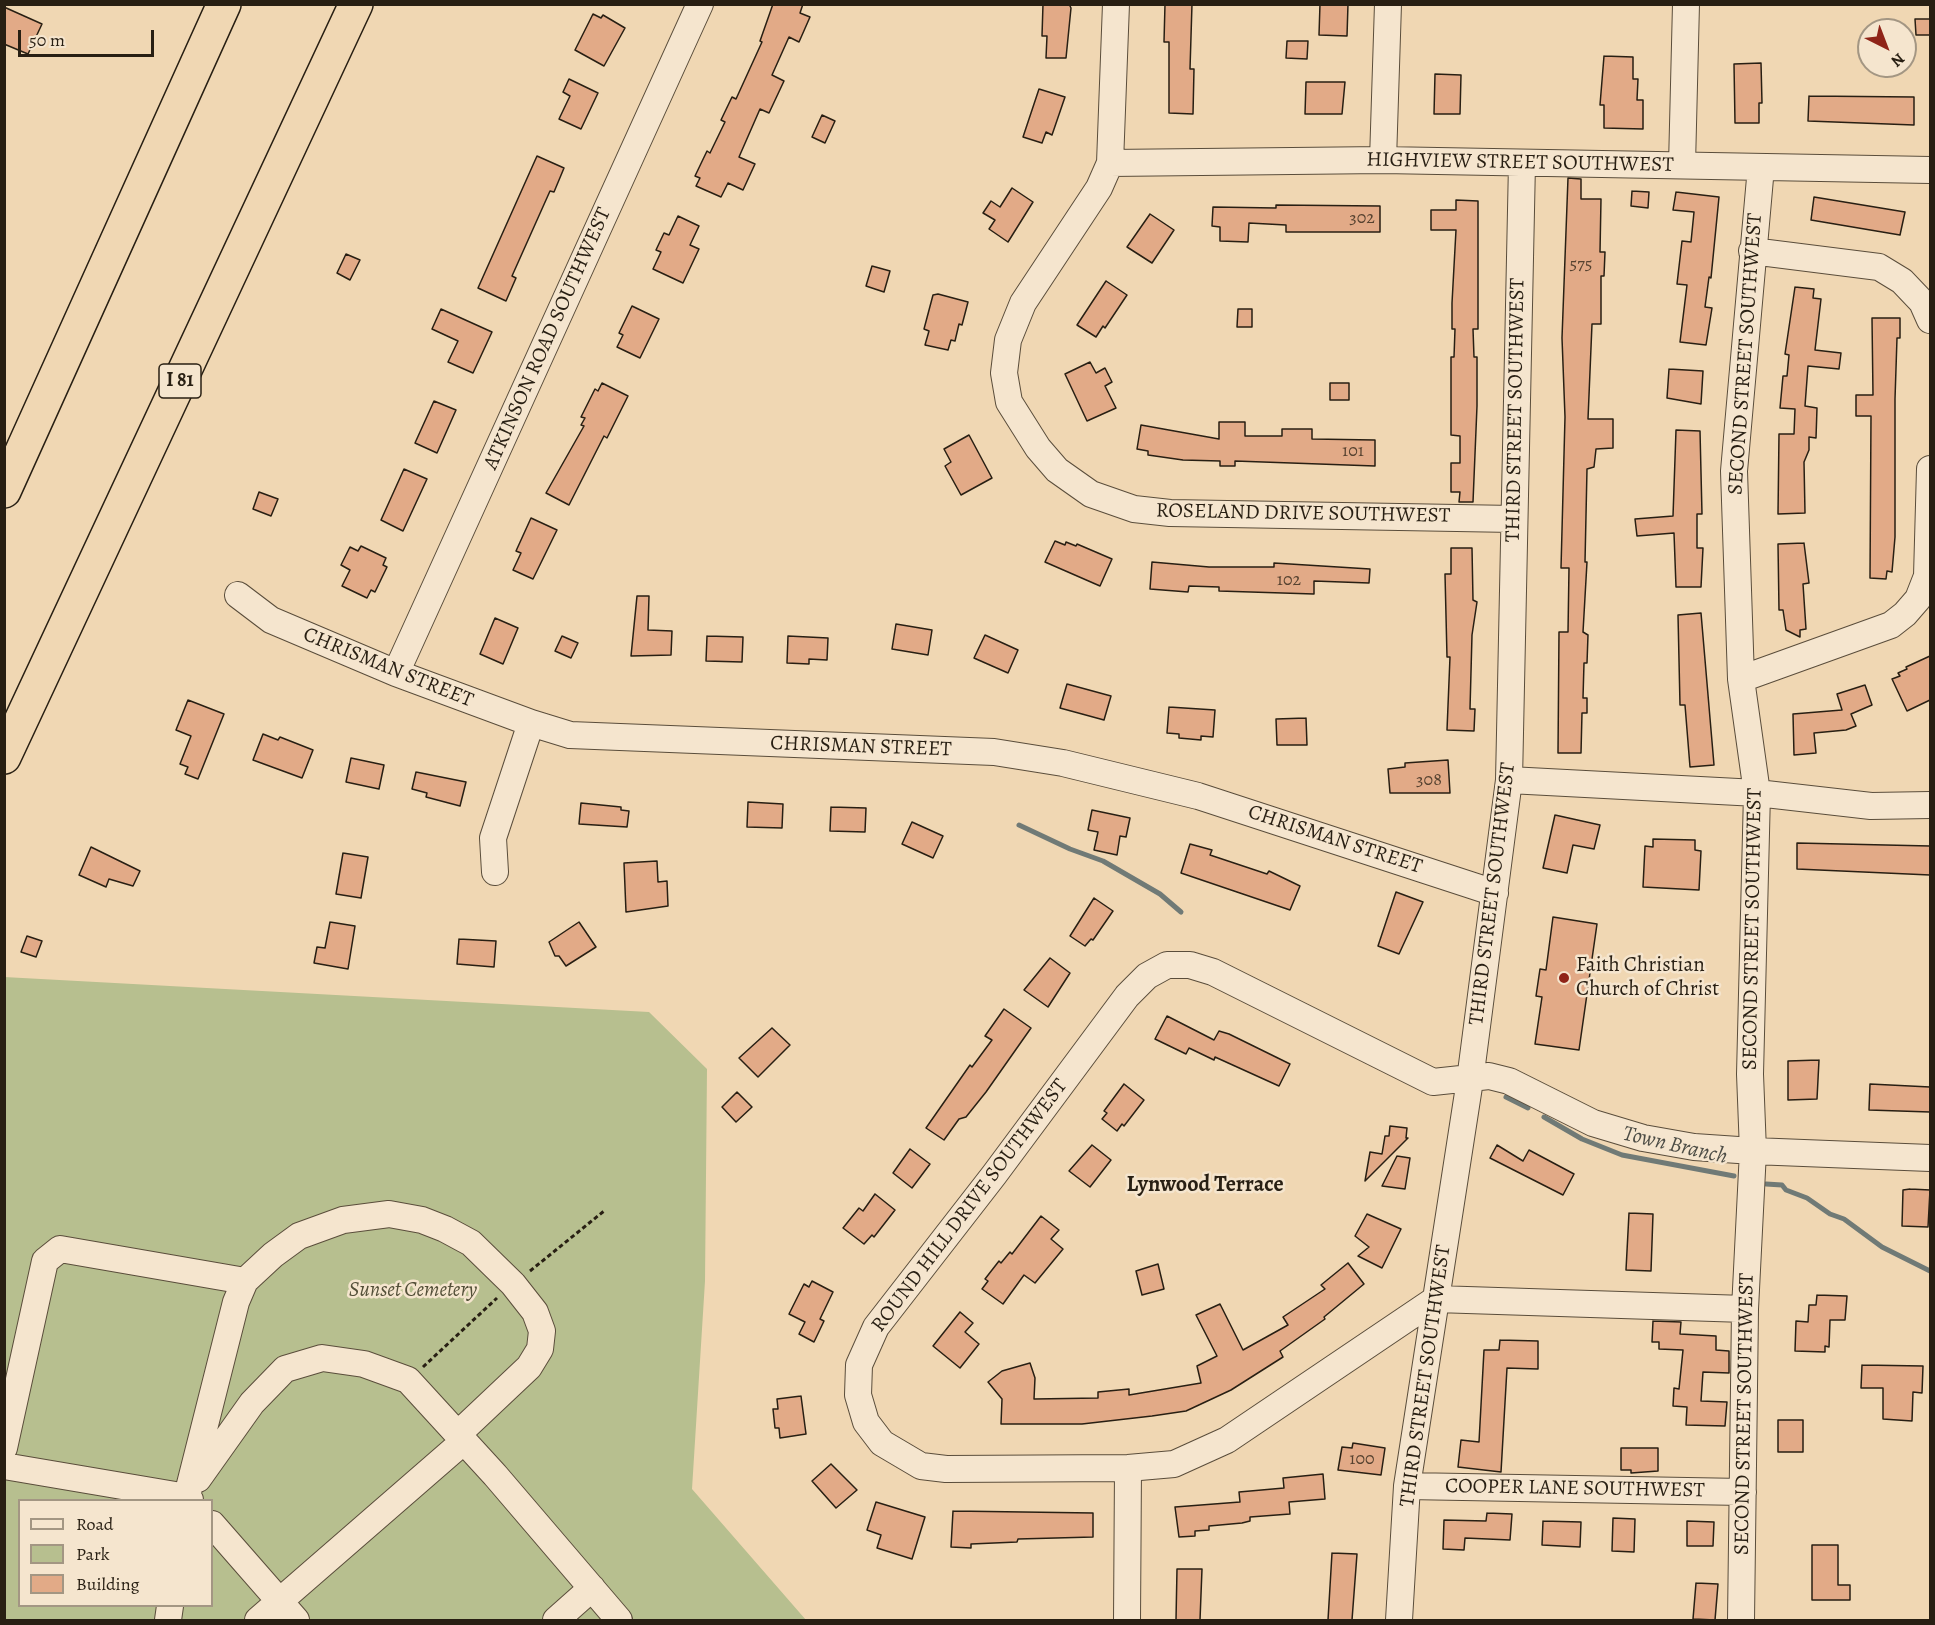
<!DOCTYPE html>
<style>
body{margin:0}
#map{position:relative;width:1935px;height:1625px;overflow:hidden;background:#f0d7b3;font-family:Alegreya,serif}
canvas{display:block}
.frame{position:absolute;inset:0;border:6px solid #281f13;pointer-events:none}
.legend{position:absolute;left:18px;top:1499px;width:195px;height:108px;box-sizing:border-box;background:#f5e5ce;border:2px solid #a39683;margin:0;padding:8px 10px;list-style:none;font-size:18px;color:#281f13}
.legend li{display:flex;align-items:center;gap:12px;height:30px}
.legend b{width:30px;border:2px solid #a39683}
.north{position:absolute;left:1857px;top:18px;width:60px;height:60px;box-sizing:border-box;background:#f5e5ce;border:2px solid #a39683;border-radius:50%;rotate:138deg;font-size:16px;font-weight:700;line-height:24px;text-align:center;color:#281f13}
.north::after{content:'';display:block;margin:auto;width:21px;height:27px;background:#8f2418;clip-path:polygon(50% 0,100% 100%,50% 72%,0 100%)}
.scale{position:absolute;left:18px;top:30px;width:136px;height:27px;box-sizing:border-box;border:3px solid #281f13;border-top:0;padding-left:8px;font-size:18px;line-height:21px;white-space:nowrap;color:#281f13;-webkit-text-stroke:4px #f5e5ce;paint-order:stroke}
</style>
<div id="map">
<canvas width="1935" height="1625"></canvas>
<div class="frame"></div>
<ul class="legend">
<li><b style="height:8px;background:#f5e5ce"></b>Road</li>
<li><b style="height:16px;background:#b7bf8f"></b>Park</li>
<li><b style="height:16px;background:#e2aa87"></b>Building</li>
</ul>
<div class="north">N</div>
<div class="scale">50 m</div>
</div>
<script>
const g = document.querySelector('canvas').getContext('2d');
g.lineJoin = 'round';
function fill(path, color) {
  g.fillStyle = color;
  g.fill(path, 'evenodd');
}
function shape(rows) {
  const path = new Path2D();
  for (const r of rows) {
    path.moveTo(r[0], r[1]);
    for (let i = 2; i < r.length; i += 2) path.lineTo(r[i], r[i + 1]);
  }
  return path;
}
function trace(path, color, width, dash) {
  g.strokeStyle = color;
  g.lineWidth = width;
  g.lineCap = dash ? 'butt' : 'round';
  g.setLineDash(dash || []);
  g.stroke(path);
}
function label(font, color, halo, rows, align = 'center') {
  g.font = font + ' Alegreya,serif';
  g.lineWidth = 5;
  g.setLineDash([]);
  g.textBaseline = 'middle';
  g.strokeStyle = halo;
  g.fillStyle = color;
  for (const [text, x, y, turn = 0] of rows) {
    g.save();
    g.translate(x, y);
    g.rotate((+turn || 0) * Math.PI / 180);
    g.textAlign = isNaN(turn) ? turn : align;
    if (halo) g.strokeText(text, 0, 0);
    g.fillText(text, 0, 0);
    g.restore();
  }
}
fill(shape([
 [4,977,649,1012,707,1069,705,1281,692,1489,806,1620,5,1620],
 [20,1500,212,1500,212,1606,20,1606]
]), '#b7bf8f');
trace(shape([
 [1019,825,1070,849,1103,861,1160,894,1181,912],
 [1506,1097,1528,1108],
 [1544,1117,1582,1139,1622,1155,1734,1176],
 [1766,1184,1782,1185,1786,1190,1807,1198,1830,1214,1844,1219,1882,1247,1930,1271]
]), '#707a76', 5);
const building = shape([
 [773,4,803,4,800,13,810,17,799,42,789,37,772,75,784,81,769,113,760,109,739,157,755,164,743,190,728,183,721,197,696,186,700,178,695,176,707,151,710,153,725,122,721,120,732,97,736,99,762,42,760,41,773,4],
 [1043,4,1069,4,1071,8,1066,58,1046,58,1047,36,1042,36,1043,4],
 [1165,4,1192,4,1190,69,1194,69,1193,114,1169,113,1169,42,1164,42,1165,4],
 [1320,4,1348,4,1347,36,1319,35,1320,4],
 [4,7,42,24,28,54,4,44,4,7],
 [593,14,601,18,603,15,625,28,604,66,575,50,593,14],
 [1915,19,1930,19,1930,35,1916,35,1915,19],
 [1287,41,1308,41,1307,59,1286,58,1287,41],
 [1604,56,1633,57,1633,79,1638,79,1637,100,1643,100,1643,129,1604,128,1604,105,1600,105,1604,56],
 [1761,63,1762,103,1759,103,1759,123,1735,123,1734,64,1761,63],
 [1435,74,1461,75,1460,114,1434,114,1435,74],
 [569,79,598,93,581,129,559,119,570,96,563,92,569,79],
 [1306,82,1345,82,1342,114,1305,114,1306,82],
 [1039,89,1065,97,1052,135,1046,132,1042,143,1023,137,1039,89],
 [1809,96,1914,97,1914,125,1808,121,1809,96],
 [822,115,835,121,825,143,812,137,822,115],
 [537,156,564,168,554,192,550,191,512,276,516,278,506,301,478,288,537,156],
 [1568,178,1581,179,1581,199,1601,199,1600,252,1605,252,1604,276,1601,276,1601,324,1592,324,1588,419,1613,419,1613,448,1596,449,1594,467,1587,469,1585,562,1587,562,1583,632,1588,635,1587,663,1584,663,1583,698,1587,698,1587,713,1582,713,1581,753,1558,753,1559,632,1568,632,1569,568,1561,568,1565,417,1562,338,1568,178],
 [1012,188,1033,202,1008,242,989,229,995,220,983,213,991,201,1000,207,1012,188],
 [1632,191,1649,192,1648,208,1631,206,1632,191],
 [1676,192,1719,197,1711,278,1709,277,1705,307,1712,308,1706,345,1680,342,1687,285,1677,284,1682,241,1691,242,1694,212,1673,210,1676,192],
 [1814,197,1905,212,1900,235,1811,220,1814,197],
 [1456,200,1478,201,1478,329,1473,329,1474,357,1477,357,1477,406,1473,502,1459,502,1460,492,1451,492,1451,463,1460,463,1460,436,1451,435,1451,357,1454,357,1455,329,1452,329,1452,303,1456,230,1431,230,1431,210,1456,210,1456,200],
 [1276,205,1380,206,1380,232,1286,232,1286,225,1249,223,1248,242,1220,241,1220,227,1212,226,1213,207,1276,208,1276,205],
 [1150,214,1174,230,1152,263,1127,247,1150,214],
 [678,216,699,226,690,245,699,249,683,283,653,269,661,252,656,250,664,233,669,235,678,216],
 [346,254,360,260,350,280,337,273,346,254],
 [872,266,890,271,884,292,866,286,872,266],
 [1106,281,1127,295,1105,328,1103,326,1096,337,1077,325,1106,281],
 [1795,287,1814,289,1813,298,1821,299,1815,350,1841,353,1839,369,1808,366,1805,406,1817,408,1816,438,1809,437,1809,450,1804,462,1805,513,1778,514,1779,434,1794,434,1795,409,1780,408,1783,376,1787,376,1789,355,1785,354,1795,287],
 [938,294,968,302,962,325,959,324,955,341,951,340,948,350,925,345,929,331,924,329,933,295,938,294],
 [632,306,659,319,640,358,617,347,623,335,619,333,632,306],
 [441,309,492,332,473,373,448,362,458,341,432,329,441,309],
 [1238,309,1252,309,1252,327,1237,327,1238,309],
 [1872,318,1900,318,1900,338,1897,338,1895,399,1895,537,1892,572,1887,571,1886,579,1870,578,1871,416,1856,416,1856,395,1873,395,1872,318],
 [1090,362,1096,373,1105,368,1112,382,1105,386,1116,408,1087,421,1065,374,1090,362],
 [1669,369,1703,371,1701,404,1667,398,1669,369],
 [602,383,628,396,607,438,604,436,569,505,546,493,584,426,581,425,585,418,581,417,595,389,598,391,602,383],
 [1330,383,1349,383,1349,400,1330,400,1330,383],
 [434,401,456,410,437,453,415,443,434,401],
 [1219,422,1245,422,1245,436,1282,436,1282,429,1312,429,1312,439,1375,440,1375,466,1235,461,1235,466,1220,466,1220,461,1183,460,1148,455,1148,451,1137,449,1141,425,1219,439,1219,422],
 [1676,430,1700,431,1702,514,1697,514,1697,548,1703,548,1701,587,1676,587,1674,533,1637,536,1635,519,1673,516,1676,430],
 [969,435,992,478,961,495,945,466,951,462,944,449,969,435],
 [404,469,427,479,403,531,381,520,404,469],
 [259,492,278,499,271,516,253,509,259,492],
 [531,518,557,530,533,579,513,570,521,553,516,551,531,518],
 [1055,541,1065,545,1066,542,1076,546,1077,544,1112,559,1100,586,1045,562,1055,541],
 [1804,543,1809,583,1803,584,1806,629,1800,630,1800,637,1786,630,1783,610,1779,610,1778,544,1804,543],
 [361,546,386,558,383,565,387,567,375,592,371,590,367,598,342,586,350,570,341,565,350,547,358,551,361,546],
 [1451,548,1472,548,1473,600,1477,602,1472,635,1470,709,1475,709,1474,731,1447,730,1450,657,1447,657,1445,574,1451,574,1451,548],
 [1152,562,1209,567,1274,567,1274,563,1370,569,1369,583,1314,581,1314,594,1219,591,1219,587,1189,586,1188,592,1150,589,1152,562],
 [637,596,649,596,648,630,672,631,671,655,631,656,637,596],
 [1701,613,1714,765,1690,767,1685,705,1680,705,1678,615,1701,613],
 [495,618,518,628,503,664,480,654,495,618],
 [896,624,932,630,928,655,892,649,896,624],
 [985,635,1018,650,1008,673,974,658,985,635],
 [562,636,578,643,571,658,555,651,562,636],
 [707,636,743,637,742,662,706,661,707,636],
 [788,636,828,638,827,660,809,659,809,664,787,663,788,636],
 [1930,656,1930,700,1907,711,1892,679,1900,676,1898,673,1907,669,1906,667,1930,656],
 [1067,684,1111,696,1104,720,1060,708,1067,684],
 [1865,685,1872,705,1851,714,1856,726,1846,730,1814,733,1816,753,1794,755,1793,714,1842,710,1837,694,1865,685],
 [188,700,224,714,198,779,185,774,188,767,180,764,191,736,176,730,188,700],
 [1169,707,1215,710,1213,737,1201,736,1201,740,1179,738,1179,734,1167,733,1169,707],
 [1306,718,1307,745,1277,745,1276,719,1306,718],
 [263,734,278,740,280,737,313,750,302,778,253,760,263,734],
 [351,758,384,765,379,789,346,782,351,758],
 [1448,760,1450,793,1390,793,1388,769,1405,767,1405,763,1448,760],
 [416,772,466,782,460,806,426,797,427,793,412,789,416,772],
 [748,802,783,804,782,828,747,827,748,802],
 [581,803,621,807,621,810,629,811,627,827,579,824,581,803],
 [831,807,866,808,865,832,830,831,831,807],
 [1092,810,1130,818,1126,837,1120,836,1117,855,1094,850,1098,832,1088,830,1092,810],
 [1555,815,1600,825,1594,849,1573,845,1567,873,1543,868,1555,815],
 [912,822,943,836,933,858,902,844,912,822],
 [1653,839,1695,840,1695,850,1701,851,1699,890,1643,887,1645,846,1653,847,1653,839],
 [1797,843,1930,846,1930,875,1797,869,1797,843],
 [1190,844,1212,850,1210,855,1267,874,1269,871,1300,886,1290,910,1181,873,1190,844],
 [91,847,140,871,133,886,109,879,106,887,79,875,91,847],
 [343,853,368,857,361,898,336,894,343,853],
 [657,861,658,882,667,881,668,906,626,912,624,863,657,861],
 [1396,892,1423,902,1399,954,1378,946,1396,892],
 [1094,898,1113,911,1093,940,1091,939,1085,946,1070,936,1094,898],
 [1553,917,1597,924,1579,1050,1535,1044,1542,997,1536,996,1540,969,1546,970,1553,917],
 [330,922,355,926,348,969,314,963,317,947,325,948,330,922],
 [579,922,596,947,566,966,559,956,555,956,549,942,579,922],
 [27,936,42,941,36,957,21,952,27,936],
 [459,939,496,941,494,967,457,964,459,939],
 [1050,958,1070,973,1048,1007,1024,990,1050,958],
 [1004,1009,1031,1028,986,1092,966,1117,959,1119,944,1140,926,1128,970,1065,972,1067,992,1040,985,1036,1004,1009],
 [1167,1016,1214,1040,1219,1031,1229,1034,1290,1064,1279,1086,1215,1057,1214,1060,1189,1048,1186,1054,1155,1039,1167,1016],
 [772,1028,790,1045,758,1077,739,1058,772,1028],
 [1819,1060,1817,1099,1788,1100,1788,1061,1819,1060],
 [1124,1084,1144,1100,1124,1126,1122,1124,1117,1131,1102,1119,1107,1113,1104,1111,1124,1084],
 [1870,1084,1930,1087,1930,1112,1869,1110,1870,1084],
 [737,1092,752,1107,736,1122,722,1107,737,1092],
 [1390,1126,1407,1128,1406,1138,1408,1138,1365,1181,1370,1152,1382,1154,1385,1136,1389,1136,1390,1126],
 [1092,1145,1111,1160,1090,1187,1069,1171,1092,1145],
 [1497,1145,1523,1161,1529,1150,1574,1174,1563,1195,1490,1158,1497,1145],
 [910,1149,930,1164,912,1188,893,1173,910,1149],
 [1397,1156,1410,1158,1405,1189,1382,1186,1397,1156],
 [1910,1189,1930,1190,1928,1227,1902,1226,1903,1190,1910,1189],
 [875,1194,895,1210,874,1237,872,1235,864,1244,843,1228,859,1208,863,1211,875,1194],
 [1629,1213,1653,1214,1651,1271,1626,1270,1629,1213],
 [1367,1214,1401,1229,1382,1268,1358,1256,1369,1247,1355,1236,1367,1214],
 [1041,1216,1059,1230,1051,1239,1063,1249,1035,1283,1024,1275,1003,1304,982,1289,988,1281,985,1279,999,1261,1001,1263,1010,1252,1012,1254,1041,1216],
 [1348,1263,1364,1284,1324,1317,1325,1319,1280,1351,1283,1357,1231,1390,1186,1411,1152,1416,1082,1424,1001,1424,1002,1399,988,1382,1002,1371,1030,1363,1035,1378,1034,1399,1098,1398,1098,1392,1129,1389,1129,1395,1201,1383,1197,1366,1217,1356,1196,1315,1220,1304,1243,1350,1288,1325,1283,1317,1325,1289,1321,1285,1348,1263],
 [1158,1264,1164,1289,1142,1295,1136,1271,1158,1264],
 [812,1281,833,1292,820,1319,824,1321,814,1342,799,1334,805,1322,789,1314,804,1284,809,1287,812,1281],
 [1817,1295,1847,1296,1845,1320,1830,1320,1829,1347,1825,1346,1825,1352,1795,1351,1796,1321,1808,1322,1809,1305,1816,1305,1817,1295],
 [960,1312,973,1323,965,1332,979,1344,960,1368,933,1346,960,1312],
 [1653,1321,1681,1322,1680,1334,1716,1336,1716,1350,1729,1351,1729,1373,1703,1372,1701,1401,1727,1402,1725,1426,1686,1425,1687,1407,1673,1406,1674,1388,1679,1389,1683,1350,1659,1349,1659,1342,1652,1342,1653,1321],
 [1500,1340,1538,1341,1538,1369,1507,1368,1501,1472,1458,1467,1461,1440,1479,1442,1484,1350,1499,1350,1500,1340],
 [1862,1365,1923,1366,1922,1393,1913,1392,1912,1421,1883,1419,1883,1388,1861,1388,1862,1365],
 [801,1396,806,1434,780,1438,779,1428,775,1428,773,1409,778,1409,777,1399,801,1396],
 [1778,1420,1803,1420,1803,1452,1778,1452,1778,1420],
 [1353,1443,1385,1448,1381,1475,1338,1470,1342,1447,1352,1448,1353,1443],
 [1621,1448,1658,1448,1658,1471,1631,1473,1631,1470,1621,1470,1621,1448],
 [831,1464,857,1490,836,1508,812,1481,831,1464],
 [1323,1474,1325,1499,1289,1502,1290,1514,1250,1517,1250,1521,1242,1523,1209,1526,1209,1530,1195,1531,1195,1536,1179,1537,1175,1507,1240,1502,1239,1492,1284,1488,1283,1478,1323,1474],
 [876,1502,925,1517,912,1559,877,1548,881,1535,867,1530,876,1502],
 [953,1511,1093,1513,1093,1537,1018,1539,1017,1542,971,1544,971,1548,951,1547,953,1511],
 [1487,1513,1512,1514,1510,1540,1465,1538,1464,1550,1443,1549,1444,1520,1486,1521,1487,1513],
 [1613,1518,1635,1519,1634,1552,1612,1551,1613,1518],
 [1543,1521,1581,1522,1580,1547,1542,1545,1543,1521],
 [1687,1521,1714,1522,1713,1546,1687,1546,1687,1521],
 [1812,1545,1838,1545,1838,1585,1850,1585,1850,1600,1812,1600,1812,1545],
 [1332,1553,1357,1554,1352,1620,1328,1620,1332,1553],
 [1177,1569,1202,1569,1200,1620,1176,1620,1177,1569],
 [1696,1583,1718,1584,1715,1620,1693,1619,1696,1583]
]);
fill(building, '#e2aa87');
trace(building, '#281f13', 1.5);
const minor = shape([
 [1116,4,1110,163,1099,188,1023,303,1008,340,1004,373,1009,402,1038,448,1057,470,1091,494,1134,509,1170,513,1514,519],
 [1383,160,1388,4],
 [1110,163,1383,160,1930,170],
 [1682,165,1686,4],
 [1752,251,1879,267,1902,281,1922,302,1930,320],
 [238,595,271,620,396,673,531,723,570,735,994,752,1063,763,1198,796,1495,893],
 [396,673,700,4],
 [1741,679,1891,625,1905,614,1918,599,1927,576,1930,469],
 [1509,780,1757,793,1871,806,1930,805],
 [495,872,493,838,531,723],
 [1745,1309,1436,1299,1227,1440,1174,1464,1128,1468,946,1469,921,1466,882,1443,866,1422,858,1395,859,1365,876,1327,994,1175,1127,996,1147,976,1167,965,1190,965,1213,972,1433,1082,1489,1076,1509,1081,1593,1123,1643,1138,1694,1147,1753,1151,1930,1158],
 [4,1448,45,1261,60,1249,245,1281],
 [4,1466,187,1497,190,1500],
 [198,1479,252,1403,285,1369,322,1358,364,1364,408,1380,495,1475,619,1620],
 [1407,1486,1743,1492],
 [186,1500,236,1302,245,1281,273,1255,299,1236,343,1220,389,1214,422,1220,445,1229,471,1243,513,1284,535,1312,542,1331,540,1349,529,1367,458,1434],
 [212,1524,296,1620],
 [168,1620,170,1606],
 [258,1620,464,1441],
 [556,1620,592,1588],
 [1127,1620,1128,1468],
 [1399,1620,1407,1486,1470,1080,1509,780,1522,163],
 [1741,1620,1745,1309,1753,1151,1750,1074,1757,793,1741,679,1734,471,1761,167]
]);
const highway = shape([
 [4,491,224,4],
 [4,757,356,4]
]);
trace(minor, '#5a4d3b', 28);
trace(highway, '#281f13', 36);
trace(shape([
 [530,1271,604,1211],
 [423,1367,497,1298]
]), '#281f13', 3, [4.5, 3]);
trace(minor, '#f5e5ce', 26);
trace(highway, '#f0d7b3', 33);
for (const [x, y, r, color] of [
 [1564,978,6,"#8f2418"]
]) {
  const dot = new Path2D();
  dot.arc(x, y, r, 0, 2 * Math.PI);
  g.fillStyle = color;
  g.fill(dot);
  trace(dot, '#f5e5ce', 2);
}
label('18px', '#564230', null, [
 ["302",1362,219],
 ["575",1581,265],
 ["101",1353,452],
 ["102",1289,581],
 ["308",1429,781],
 ["100",1362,1460]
]);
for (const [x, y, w] of [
 [180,381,42]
]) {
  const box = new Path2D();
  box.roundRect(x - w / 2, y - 17, w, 34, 4.5);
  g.fillStyle = '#f5e5ce';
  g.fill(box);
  trace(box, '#281f13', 1.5);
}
label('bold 20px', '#281f13', null, [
 ["I 81",180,381]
]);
label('21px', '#281f13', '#f5e5ce', [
 ["HIGHVIEW STREET SOUTHWEST",1520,163,1],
 ["ATKINSON ROAD SOUTHWEST",548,339,-66],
 ["SECOND STREET SOUTHWEST",1746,354,-86],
 ["THIRD STREET SOUTHWEST",1516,410,-89],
 ["ROSELAND DRIVE SOUTHWEST",1303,514,1],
 ["CHRISMAN STREET",388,668,22],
 ["CHRISMAN STREET",861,747,2],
 ["CHRISMAN STREET",1335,840,18],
 ["THIRD STREET SOUTHWEST",1493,894,-83],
 ["SECOND STREET SOUTHWEST",1753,929,-89],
 ["ROUND HILL DRIVE SOUTHWEST",970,1206,-53],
 ["THIRD STREET SOUTHWEST",1426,1376,-82],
 ["SECOND STREET SOUTHWEST",1745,1414,-89],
 ["COOPER LANE SOUTHWEST",1575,1489,1]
]);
label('21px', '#281f13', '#f5e5ce', [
 ["Faith Christian",1576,966],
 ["Church of Christ",1576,990]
], 'left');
label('italic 21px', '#534f38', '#f5e5ce', [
 ["Sunset Cemetery",413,1291]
]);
label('italic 22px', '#4c4c45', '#f5e5ce', [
 ["Town Branch",1675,1146,13]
]);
label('bold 22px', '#281f13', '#f5e5ce', [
 ["Lynwood Terrace",1205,1186]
]);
</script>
